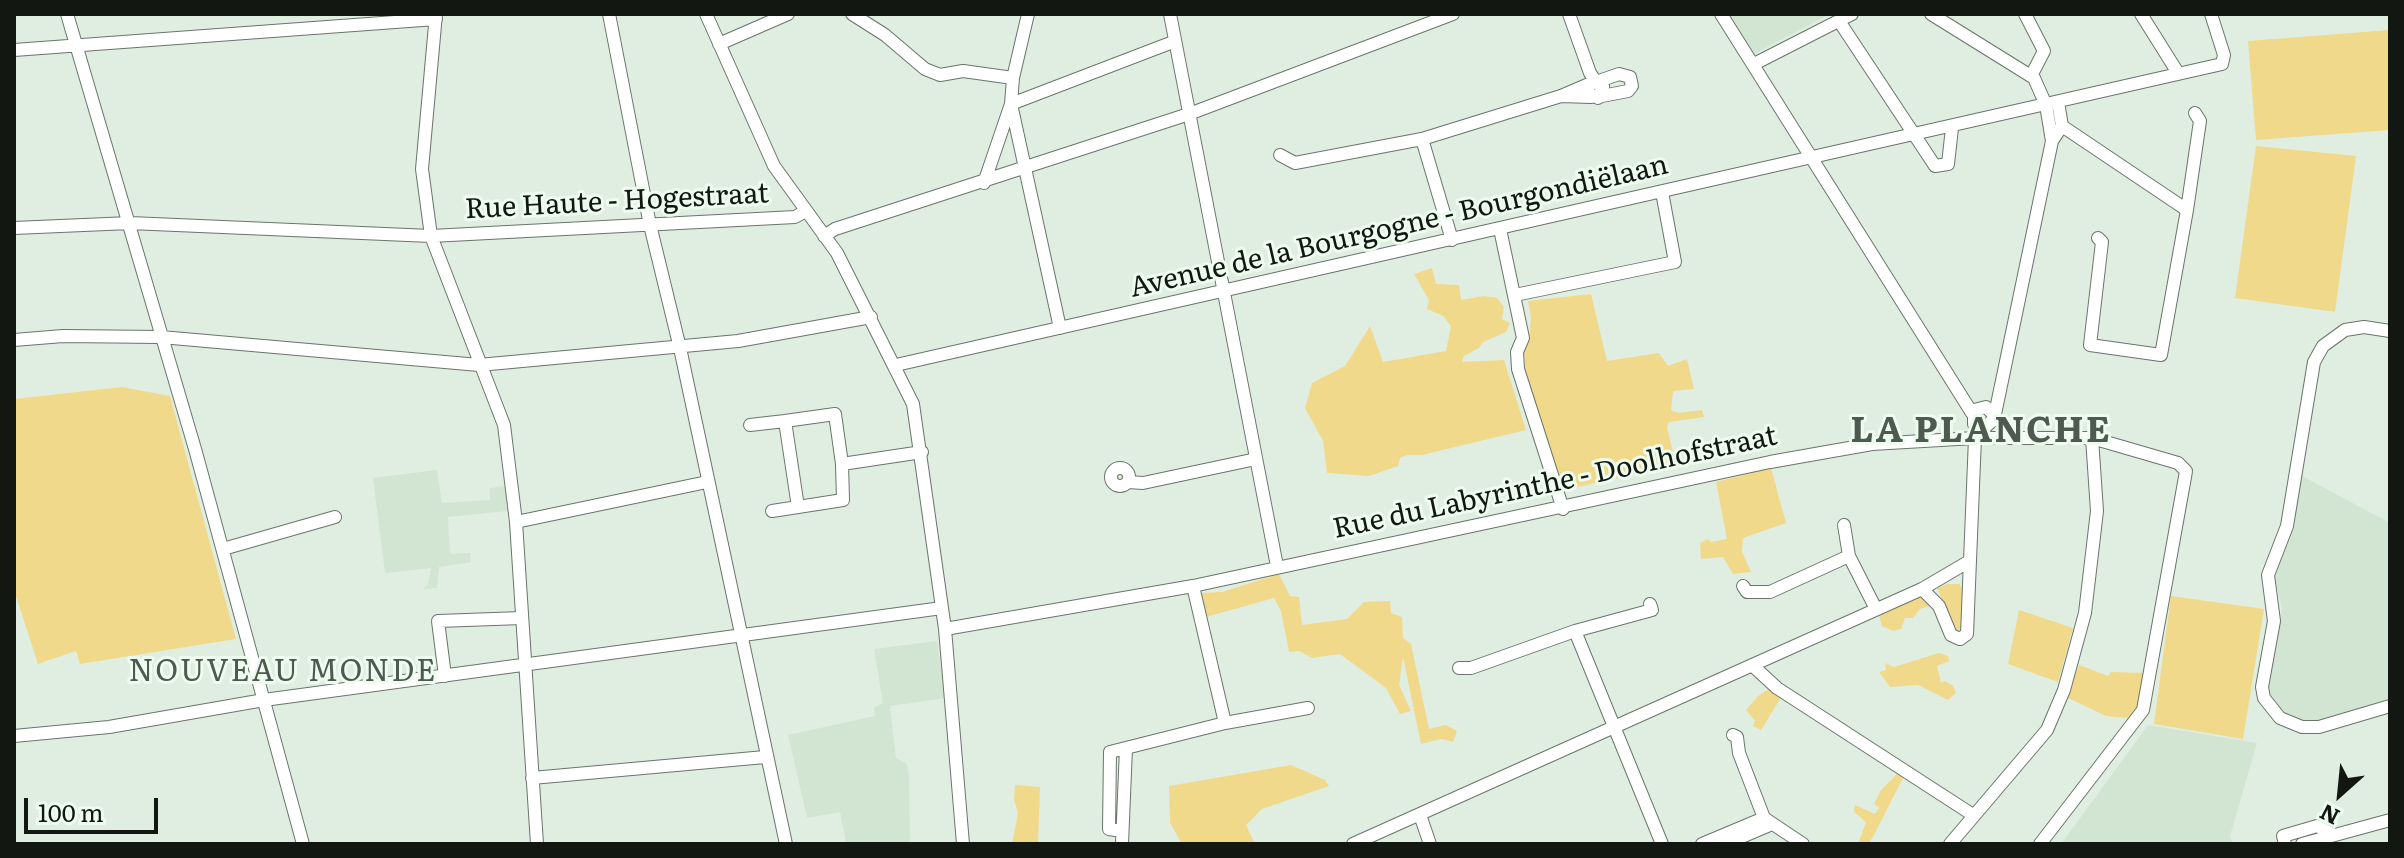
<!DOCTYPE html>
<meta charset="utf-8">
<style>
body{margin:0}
#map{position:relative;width:2404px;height:858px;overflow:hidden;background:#e0eee1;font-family:Literata,serif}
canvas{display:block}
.frame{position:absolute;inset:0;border:16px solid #121712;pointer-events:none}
.north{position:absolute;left:2300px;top:754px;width:80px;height:80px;-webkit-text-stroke:6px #edfcee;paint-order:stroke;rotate:207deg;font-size:22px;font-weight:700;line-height:32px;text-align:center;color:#121712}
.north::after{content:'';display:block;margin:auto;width:28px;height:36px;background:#121712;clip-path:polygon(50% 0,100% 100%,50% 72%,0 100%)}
.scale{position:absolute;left:24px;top:798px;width:134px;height:36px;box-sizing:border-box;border:4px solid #121712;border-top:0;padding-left:10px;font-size:24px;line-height:28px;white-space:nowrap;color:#121712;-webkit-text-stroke:6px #edfcee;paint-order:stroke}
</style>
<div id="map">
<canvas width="2404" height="858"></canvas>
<div class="frame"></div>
<div class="north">N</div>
<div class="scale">100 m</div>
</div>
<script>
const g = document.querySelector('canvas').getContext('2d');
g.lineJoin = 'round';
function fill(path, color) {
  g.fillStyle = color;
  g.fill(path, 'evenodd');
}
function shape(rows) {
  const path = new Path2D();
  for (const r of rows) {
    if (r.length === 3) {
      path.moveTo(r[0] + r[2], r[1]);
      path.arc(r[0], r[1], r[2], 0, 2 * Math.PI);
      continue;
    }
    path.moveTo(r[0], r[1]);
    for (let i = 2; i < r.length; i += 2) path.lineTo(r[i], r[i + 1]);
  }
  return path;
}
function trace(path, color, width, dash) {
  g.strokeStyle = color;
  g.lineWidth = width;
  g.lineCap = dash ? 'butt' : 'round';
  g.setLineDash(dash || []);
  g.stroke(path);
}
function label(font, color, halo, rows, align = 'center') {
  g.font = font + ' Literata,serif';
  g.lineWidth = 6;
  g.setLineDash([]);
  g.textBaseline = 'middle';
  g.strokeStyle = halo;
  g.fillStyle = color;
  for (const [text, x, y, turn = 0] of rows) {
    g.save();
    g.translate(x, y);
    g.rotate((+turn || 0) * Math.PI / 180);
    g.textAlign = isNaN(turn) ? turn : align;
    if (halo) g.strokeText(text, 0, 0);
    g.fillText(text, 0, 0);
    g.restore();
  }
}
fill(shape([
 [1728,14,1830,14,1754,54],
 [437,470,442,503,490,500,490,488,506,486,507,511,448,517,450,554,470,553,471,562,439,567,437,588,423,589,428,585,431,568,385,573,373,478],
 [2302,476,2390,523,2390,702,2316,725,2295,723,2276,707,2267,684,2282,609,2274,574],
 [937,641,945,698,890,706,896,758,907,764,909,776,910,844,846,844,840,812,807,818,788,735,875,716,874,708,883,703,874,649],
 [2148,725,2257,743,2230,836,2233,844,2061,844]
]), '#d1e5d2');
fill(shape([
 [2390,30,2390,130,2256,140,2248,41],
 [2256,146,2356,156,2335,312,2235,298],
 [1432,268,1436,284,1459,285,1461,300,1484,296,1497,298,1504,307,1502,319,1510,323,1506,332,1483,342,1479,348,1464,356,1462,362,1504,360,1526,430,1422,455,1407,455,1400,458,1398,466,1369,476,1327,473,1323,441,1305,408,1312,383,1345,366,1370,326,1383,362,1446,351,1451,326,1443,316,1427,309,1429,300,1414,274],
 [1591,294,1607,361,1659,353,1668,366,1687,359,1694,389,1673,391,1671,410,1679,413,1702,410,1704,417,1669,422,1667,427,1676,465,1564,490,1525,371,1524,353,1529,340,1531,318,1528,301],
 [122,387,170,396,236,639,80,664,76,651,38,664,14,590,14,399],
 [1771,468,1786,523,1743,538,1742,552,1751,572,1733,574,1723,557,1701,559,1700,543,1708,539,1711,542,1727,539,1716,482],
 [1279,574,1290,596,1299,597,1302,625,1347,619,1364,602,1390,601,1391,613,1402,617,1403,638,1411,644,1429,729,1446,725,1457,731,1453,742,1441,739,1421,744,1403,657,1399,685,1411,711,1400,714,1386,688,1340,654,1312,658,1299,651,1289,652,1281,611,1274,598,1206,617,1199,593,1222,592],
 [1947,584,1959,584,1964,590,1961,629,1956,631,1937,588],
 [2171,596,2264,609,2243,739,2154,724],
 [1918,598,1927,598,1933,605,1920,609,1913,618,1905,618,1901,629,1893,631,1882,626,1879,616],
 [2019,610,2073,628,2058,682,2008,664],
 [1939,653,1948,656,1949,661,1937,666,1941,683,1945,681,1953,686,1956,693,1948,700,1918,685,1890,687,1879,672,1886,670,1885,663,1894,667],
 [2079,665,2108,676,2111,672,2150,673,2138,719,2106,716,2066,697],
 [1770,688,1782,696,1761,730,1753,726,1755,721,1746,710,1758,696],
 [1291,765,1325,780,1329,786,1262,809,1246,825,1255,844,1182,844,1170,823,1169,786],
 [1899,772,1904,776,1873,837,1868,844,1858,844,1866,822,1854,812,1855,805,1875,814,1879,808,1874,804,1881,790],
 [1015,785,1040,787,1038,844,1012,844,1018,813,1014,799]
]), '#f1d98b');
const minor = shape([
 [67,14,195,449,303,844],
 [436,14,422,169,431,236,504,425,516,522,537,844],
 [609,14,650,225,680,348,786,844],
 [706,14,774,166,837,253,913,404,945,629,963,844],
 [852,14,885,35,925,69,940,75,963,71,1013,78],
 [1170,14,1277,566],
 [1569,14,1590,73,1596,82,1603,87,1598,98,1588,93,1589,84,1596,82,1619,74,1630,77,1632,86,1628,91,1602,96],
 [1721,14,1972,413],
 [1931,14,2034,78,2046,105,2052,141],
 [2025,14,2044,51,2031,76],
 [2141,14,2178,73],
 [1839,21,1935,166,1948,164,1952,128],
 [719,44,788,14],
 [14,50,436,19],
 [1754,64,1852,14],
 [1589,84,1561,96,1591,97],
 [1011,104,1060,328],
 [1011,104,1173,42],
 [2062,126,2187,210,2161,355,2090,345,2102,242,2098,238],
 [1422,139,1452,240],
 [1280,155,1295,163,1422,139,1561,96],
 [984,183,1011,104,1013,78,1028,14],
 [2187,210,2200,121,2195,113],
 [14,228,130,223,431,236,795,217,804,212],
 [1500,229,1523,338,1517,352,1518,369,1563,509],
 [824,236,835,229,1189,114,1453,14],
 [1515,295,1675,262,1662,192],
 [2390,331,2364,327,2345,330,2323,346,2314,362,2287,526,2268,575,2274,621,2262,687,2264,698,2280,718,2302,727,2319,727,2390,706],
 [14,340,63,336,161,337,479,365,738,341,871,317],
 [896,365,2222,64,2224,55,2211,14],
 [750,425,785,421],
 [1984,428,1994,419,2052,141,2062,126,2058,102],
 [1984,428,1974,424,1974,410,1986,407,1993,414],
 [842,464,835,414,785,421,798,507,843,500,842,464,922,452],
 [1120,477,9],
 [1128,482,1143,483,1256,459],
 [772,511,798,507],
 [516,522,707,482],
 [1844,525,1849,556,1876,609],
 [223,549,335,517],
 [1193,586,1225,723,1308,708],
 [1743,586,1747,592,1770,592,1849,556],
 [1922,589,1939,606,1951,635,1960,639,1967,634,1975,438],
 [945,629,1193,586,1770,462,1872,444,1975,438,2092,438,2178,463,2186,471,2185,477,2143,710,2040,844],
 [1575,631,1662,844],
 [1752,665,1777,688,1973,815],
 [1459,668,1471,668,1575,631,1652,610,1650,604],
 [445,676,438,621,522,618],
 [1733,735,1737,737,1739,753,1764,818,1803,844],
 [14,736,109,727,264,700,942,608],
 [532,778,765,757],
 [1420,815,1430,844],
 [1122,831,1109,829,1110,752,1225,723],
 [1122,844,1126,748],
 [1353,844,1922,589,1968,562],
 [1702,844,1764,818],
 [1725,844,1772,824],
 [1950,844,2047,730,2064,690,2085,613,2097,511,2092,438],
 [2285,844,2283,836,2317,826,2334,835],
 [2302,844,2390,820]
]);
trace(minor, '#69756a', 14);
trace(minor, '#fff', 12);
label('28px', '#121712', '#edfcee', [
 ["Rue Haute - Hogestraat",617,202,-3],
 ["Avenue de la Bourgogne - Bourgondiëlaan",1399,227,-13],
 ["Rue du Labyrinthe - Doolhofstraat",1555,483,-12]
]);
g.letterSpacing = '2px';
label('30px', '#4e5a4f', '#edfcee', [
 ["NOUVEAU MONDE",283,672]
]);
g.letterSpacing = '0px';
g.letterSpacing = '2px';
label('bold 36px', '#4e5a4f', '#edfcee', [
 ["LA PLANCHE",1981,431]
]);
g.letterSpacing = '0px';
</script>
